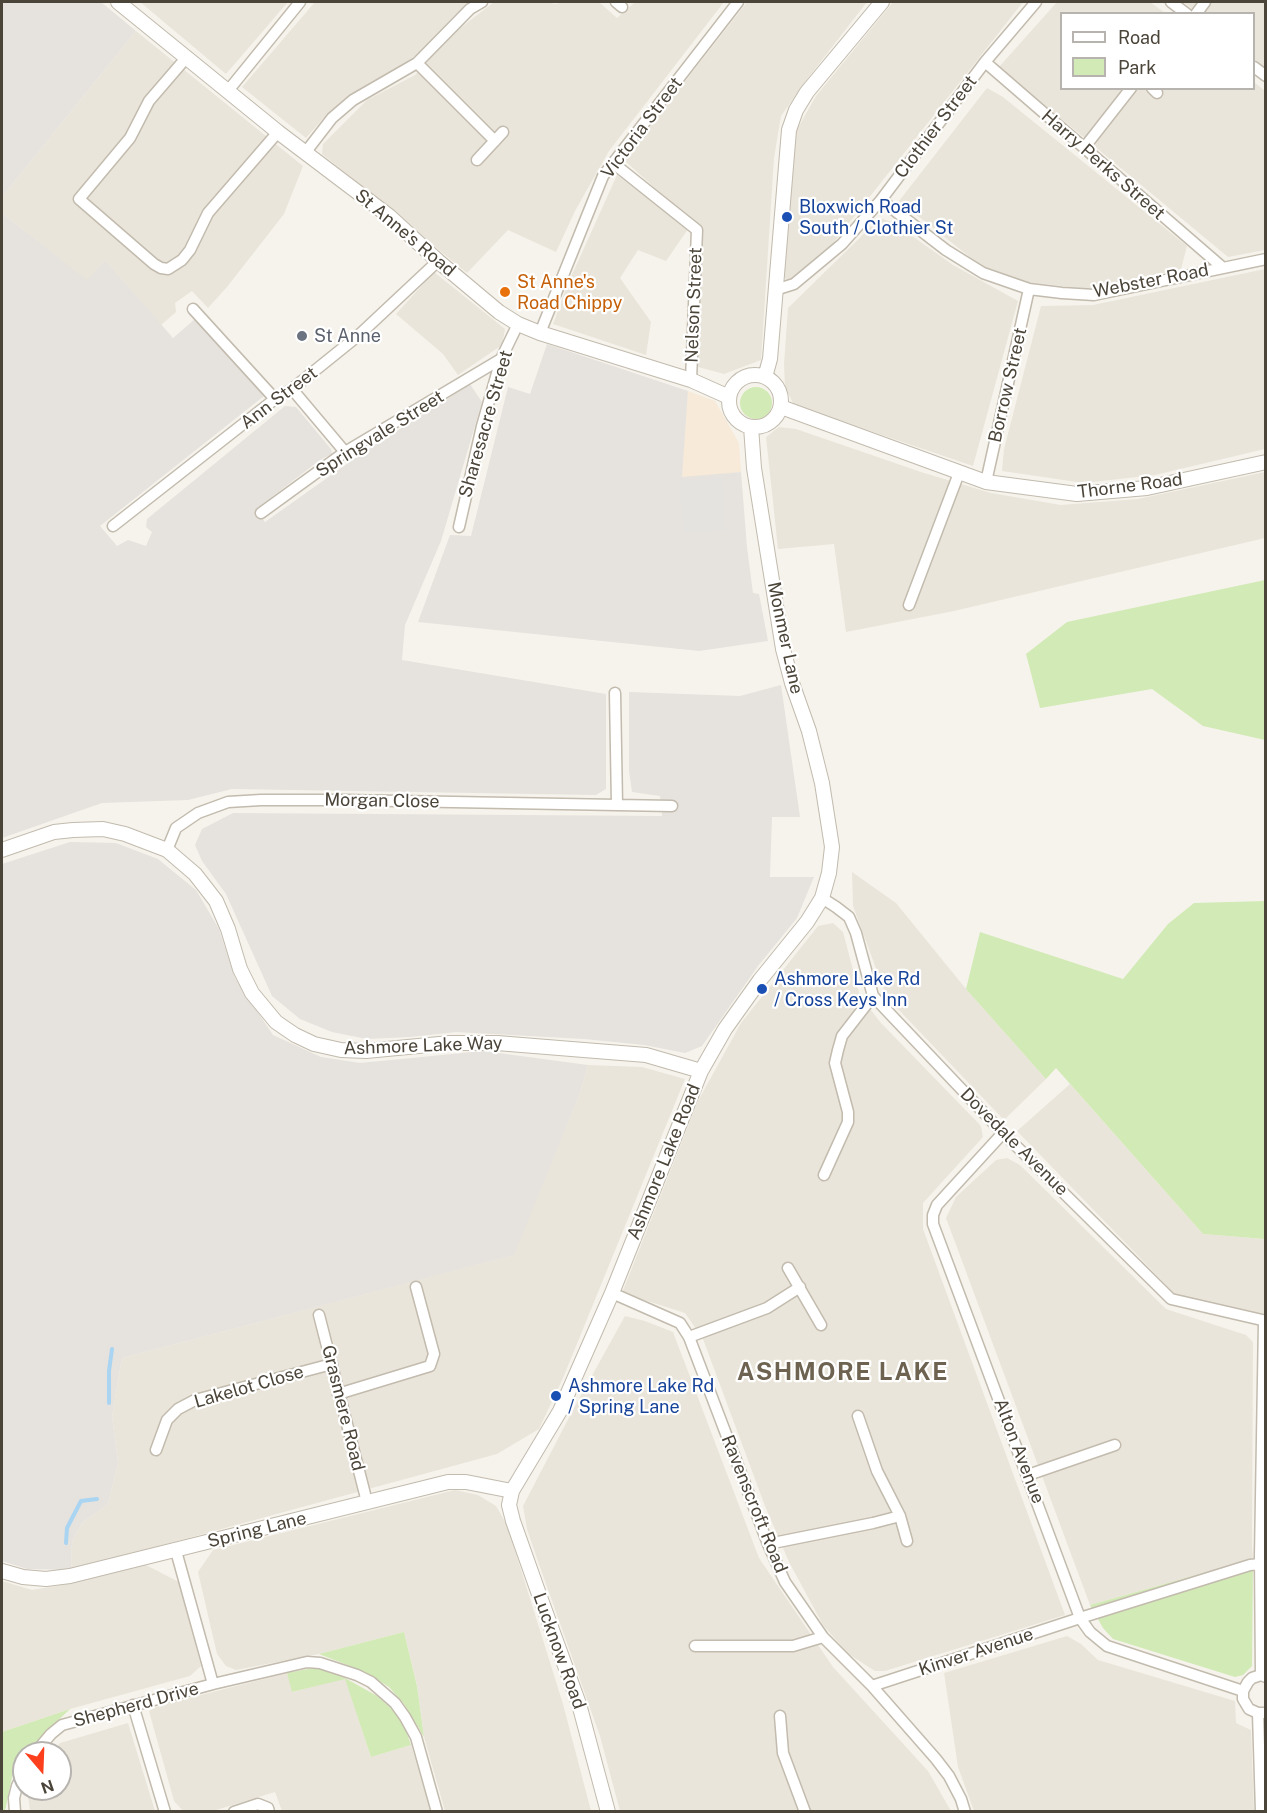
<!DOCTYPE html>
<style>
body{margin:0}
#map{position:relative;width:1267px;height:1813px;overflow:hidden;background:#f6f3ec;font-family:"Public Sans",sans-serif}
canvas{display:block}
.frame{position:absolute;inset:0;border:3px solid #4b4439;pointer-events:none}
.legend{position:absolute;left:1060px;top:12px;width:195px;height:78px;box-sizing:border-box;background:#fff;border:2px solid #b7b4b0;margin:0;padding:8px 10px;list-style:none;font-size:18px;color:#4b4439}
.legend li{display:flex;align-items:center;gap:12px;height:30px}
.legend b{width:30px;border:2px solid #b7b4b0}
.north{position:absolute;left:12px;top:1741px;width:60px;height:60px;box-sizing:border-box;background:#fff;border:2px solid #b7b4b0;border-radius:50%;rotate:161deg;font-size:16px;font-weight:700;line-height:24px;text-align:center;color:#4b4439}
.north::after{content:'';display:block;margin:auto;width:21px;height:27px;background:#fc3f1d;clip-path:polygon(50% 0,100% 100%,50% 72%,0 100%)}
</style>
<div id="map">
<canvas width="1267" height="1813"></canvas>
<div class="frame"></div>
<ul class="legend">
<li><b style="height:8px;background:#fff"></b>Road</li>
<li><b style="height:16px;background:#d2eab5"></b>Park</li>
</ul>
<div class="north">N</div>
</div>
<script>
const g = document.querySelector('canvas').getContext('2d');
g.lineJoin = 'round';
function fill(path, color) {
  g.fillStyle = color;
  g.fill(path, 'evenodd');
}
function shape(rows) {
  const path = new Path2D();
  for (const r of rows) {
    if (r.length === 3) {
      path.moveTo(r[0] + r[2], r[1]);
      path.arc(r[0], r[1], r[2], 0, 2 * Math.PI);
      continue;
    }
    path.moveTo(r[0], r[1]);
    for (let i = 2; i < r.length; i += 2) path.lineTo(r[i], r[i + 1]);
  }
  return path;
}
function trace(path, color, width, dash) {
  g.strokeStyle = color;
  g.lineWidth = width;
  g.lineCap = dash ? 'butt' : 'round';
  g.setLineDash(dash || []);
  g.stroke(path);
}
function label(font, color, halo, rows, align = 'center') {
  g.font = font + ' "Public Sans",sans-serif';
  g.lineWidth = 4.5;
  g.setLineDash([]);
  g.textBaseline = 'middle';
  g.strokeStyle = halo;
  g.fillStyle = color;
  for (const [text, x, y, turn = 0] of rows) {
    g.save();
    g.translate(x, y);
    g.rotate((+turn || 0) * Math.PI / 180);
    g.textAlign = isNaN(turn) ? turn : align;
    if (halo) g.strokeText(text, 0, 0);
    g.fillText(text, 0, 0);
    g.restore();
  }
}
fill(shape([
 [140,2,288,2,226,74],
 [315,2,475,2,453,17,418,54,326,115,306,138,242,87],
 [494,2,548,2,555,4,564,2,599,2,617,18,634,3,633,2,724,2,609,151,575,211,556,252,508,230,467,273,322,154,323,144,367,100,415,75,451,35],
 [747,2,867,2,808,78,781,116,774,158,761,360,724,374,698,367,703,232,624,160],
 [893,2,1023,2,831,246,788,281,783,276,795,133,816,96],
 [1057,2,1150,2,1165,13,1062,14,1062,88,1254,88,1254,82,1265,91,1265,250,1228,257,999,67],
 [1183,2,1265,2,1265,68,1254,59,1254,14,1197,13],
 [136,31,303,166,284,214,227,287,208,308,192,291,175,303,176,312,161,325,105,260,87,281,2,213,2,197],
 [987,88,1003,97,1187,246,1181,269,1089,289,1026,282,980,265,899,201],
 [617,175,688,229,666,261,638,250,620,278,651,322,646,355,553,324,566,288],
 [880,218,894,223,953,265,1018,301,973,466,794,405,785,387,784,364,788,308],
 [1265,269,1265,449,1155,475,1084,483,1002,471,1004,449,1041,306,1093,305],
 [434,272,505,329,502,345,458,375,443,354,396,314],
 [779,427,796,429,921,472,991,493,1061,505,1138,499,1265,472,1265,538,954,611,846,632,834,544,778,549,766,437],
 [852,872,896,903,966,989,1046,1079,1004,1120,896,1007,885,993,853,906],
 [833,923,843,932,860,996,881,1023,981,1126,983,1137,923,1203,923,1229,1065,1615,885,1671,875,1671,847,1653,823,1625,789,1562,765,1506,703,1339,685,1313,622,1293,698,1101,741,1023,818,926],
 [588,1065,642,1067,685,1079,563,1378,539,1429,497,1454,71,1570,72,1542,82,1523,108,1504,118,1463,112,1416,122,1358,513,1255,580,1093],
 [1070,1084,1203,1234,1265,1239,1265,1315,1222,1307,1176,1295,1017,1131],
 [1007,1158,1020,1165,1166,1309,1246,1335,1253,1342,1252,1545,1253,1559,1090,1605,946,1218,956,1197,996,1160],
 [625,1316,645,1321,673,1332,759,1558,833,1667,928,1771,951,1811,620,1811,600,1736,540,1567,527,1529,523,1506,574,1408],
 [455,1490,478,1495,496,1506,507,1525,563,1704,591,1811,445,1811,424,1737,417,1685,404,1632,319,1654,236,1670,226,1666,217,1654,198,1572,213,1550],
 [144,1564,179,1582,201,1666,190,1676,70,1709,2,1732,2,1581,32,1590,68,1584],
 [1067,1636,1081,1644,1098,1660,1235,1701,1236,1723,1251,1730,1254,1811,974,1811,958,1767,944,1673],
 [287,1673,293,1692,345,1678,371,1757,411,1745,431,1811,282,1811,275,1792,213,1811,183,1811,174,1801,149,1711,158,1706],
 [128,1723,155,1811,30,1811,27,1789,60,1789,60,1753,51,1753,60,1743]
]), '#eae5da');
fill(shape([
 [688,391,715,401,739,443,741,472,681,478]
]), '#f7ead8');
fill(shape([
 [2,2,101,2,136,31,2,197],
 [2,213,87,280,105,260,173,338,195,319,264,396,100,526,117,546,128,540,146,546,152,532,146,527,147,519,285,406,296,407,331,449,332,454,320,460,256,509,265,522,358,456,470,384,482,402,441,541,405,625,402,660,606,694,606,789,596,795,232,789,188,800,102,803,2,838],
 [547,344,688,391,682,477,741,472,747,547,753,593,759,594,768,641,699,651,418,622,450,535,471,536,508,387,530,394],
 [781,685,800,817,772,817,770,877,814,877,797,918,758,966,702,1046,685,1053,644,1045,584,1039,456,1032,410,1037,367,1039,332,1032,300,1019,272,996,226,894,202,861,195,845,202,829,233,813,662,816,660,796,632,792,629,771,629,692,740,696],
 [70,842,116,843,158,859,196,890,219,929,235,978,273,1035,321,1057,360,1063,483,1051,588,1065,580,1093,514,1255,122,1358,112,1416,118,1463,108,1504,82,1523,72,1542,71,1570,27,1569,2,1561,2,864]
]), '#e6e2dd');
fill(shape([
 [756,403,16],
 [1265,580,1265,740,1203,726,1152,689,1040,708,1026,654,1067,622],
 [1265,901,1265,1239,1203,1234,1056,1068,1046,1079,966,989,980,932,1123,979,1168,924,1194,903],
 [1253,1559,1252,1666,1243,1675,1235,1677,1113,1639,1103,1628,1090,1605],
 [404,1632,417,1686,424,1737,404,1704,389,1687,365,1672,319,1654],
 [318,1667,345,1678,377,1696,401,1717,411,1745,371,1757,345,1679,292,1692,287,1673],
 [70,1709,24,1753,12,1777,5,1811,2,1811,2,1732]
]), '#d2eab5');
fill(shape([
 [722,478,725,530,683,532,679,480]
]), '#e5e3e0');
trace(shape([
 [109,1403,109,1371,112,1349],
 [66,1543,67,1528,81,1501,97,1499]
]), '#a9d4f2', 4);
const minor = shape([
 [616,2,622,7],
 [1171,2,1187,14],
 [1196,14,1205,2],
 [186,58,149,101,130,138,79,199,154,264,161,268,168,269,182,260,190,250,208,213,278,132],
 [985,62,1222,267],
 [417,63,495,141],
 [1254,67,1266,76],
 [1152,88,1157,93],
 [227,92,300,2],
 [1084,148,1131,88],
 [305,153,332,118,353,100,417,63,470,9,482,2],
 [477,160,503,132],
 [613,163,697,230,691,380],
 [881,200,946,250,983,273,1029,289,1062,293,1094,295,1266,259],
 [775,290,794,284,842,244,881,200,985,62,1036,2],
 [193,309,275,399],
 [540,333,603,176,738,2],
 [292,389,345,452],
 [986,482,1029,289],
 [261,513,345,452,501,359],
 [113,526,275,399,292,389,359,335,438,261],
 [459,527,482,426,501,359,518,324],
 [909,605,959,473],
 [615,693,617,805],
 [167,850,176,828,198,813,228,802,261,800,344,800,672,806],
 [822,898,836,907,849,917,856,933,873,996,1003,1133,1171,1299,1266,1321],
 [1003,1133,937,1205,933,1215,933,1224,1080,1618,1090,1632,1107,1646,1243,1691],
 [824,1175,848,1122,848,1112,835,1063,838,1050,842,1036,873,996],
 [788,1268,821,1325],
 [612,1293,680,1323,689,1337,768,1544,785,1582,823,1637,872,1686,936,1759,949,1776,961,1799,965,1812],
 [319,1315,367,1502],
 [689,1337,767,1308,800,1287],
 [338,1394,430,1366,434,1354,416,1287],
 [858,1416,877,1471,900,1516,907,1541],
 [156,1450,167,1420,178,1409,195,1400,332,1364],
 [1028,1475,1115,1445],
 [768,1544,873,1523,900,1516],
 [176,1551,213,1684],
 [695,1646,793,1646,823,1637],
 [1261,1675,1260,1556,1264,1321],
 [1266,1677,1261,1675,1252,1678,1248,1682,1243,1691,1243,1699,1249,1709,1258,1713,1266,1713],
 [872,1686,1080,1618,1250,1565,1260,1564],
 [133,1705,165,1812],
 [1258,1713,1261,1812],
 [780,1716,783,1753,805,1812],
 [35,1753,51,1734,62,1725,213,1684,307,1662,320,1663,357,1675,371,1682,395,1703,405,1717,416,1737,437,1812],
 [15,1812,14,1798,17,1786,24,1772],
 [234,1812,258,1804,268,1808,269,1812]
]);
const tertiary = shape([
 [118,2,278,132,389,216,438,261,499,312,518,324,540,333,691,380,729,397],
 [755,401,26],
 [765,377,770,359,789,130,796,110,807,92,882,2],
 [781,407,986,482,1077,494,1147,488,1266,462],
 [2,850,54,832,73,830,103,829,125,834,167,850,195,874,216,901,228,929,240,969,252,993,276,1022,295,1035,314,1044,341,1050,366,1051,450,1043,497,1043,646,1055,701,1071],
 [2,1571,23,1577,46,1579,70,1576,448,1482,466,1482,512,1491],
 [608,1812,579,1704,540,1597,513,1521,509,1505,512,1491,560,1411,612,1293,701,1071,725,1029,760,980,807,922,822,898,829,873,832,847,822,783,809,731,792,683,783,649,754,468,751,427]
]);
trace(minor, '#c2bbae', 13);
trace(tertiary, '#c2bbae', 16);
trace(minor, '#fff', 10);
trace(tertiary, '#fff', 14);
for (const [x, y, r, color] of [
 [787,217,6,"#1a4fb4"],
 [505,292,6,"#e8710a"],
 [302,336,6,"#6b7280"],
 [762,989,6,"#1a4fb4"],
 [556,1396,6,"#1a4fb4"]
]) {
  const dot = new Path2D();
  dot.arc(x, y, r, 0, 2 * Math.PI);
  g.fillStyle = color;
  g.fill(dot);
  trace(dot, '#fff', 2);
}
label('18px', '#4b4439', '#fff', [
 ["Clothier Street",936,127,-53],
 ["Victoria Street",642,128,-53],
 ["Harry Perks Street",1103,165,41],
 ["St Anne's Road",405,233,40],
 ["Webster Road",1151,281,-11],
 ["Nelson Street",694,305,-88],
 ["Borrow Street",1008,385,-77],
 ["Ann Street",279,398,-37],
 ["Sharesacre Street",486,424,-74],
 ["Springvale Street",380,434,-32],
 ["Thorne Road",1130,486,-7],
 ["Monmer Lane",785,638,78],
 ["Morgan Close",382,801,1],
 ["Ashmore Lake Way",423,1046,-2],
 ["Dovedale Avenue",1014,1142,45],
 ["Ashmore Lake Road",664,1162,-68],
 ["Lakelot Close",249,1387,-16],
 ["Grasmere Road",343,1408,76],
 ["Alton Avenue",1019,1451,69],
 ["Ravenscroft Road",754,1504,68],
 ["Spring Lane",257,1530,-14],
 ["Lucknow Road",559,1651,70],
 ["Kinver Avenue",976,1652,-18],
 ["Shepherd Drive",136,1705,-15]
]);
label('18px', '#164399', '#fff', [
 ["Bloxwich Road",799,207],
 ["South / Clothier St",799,228],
 ["Ashmore Lake Rd",774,979],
 ["/ Cross Keys Inn",774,1000],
 ["Ashmore Lake Rd",568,1386],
 ["/ Spring Lane",568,1407]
], 'left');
label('18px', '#c56008', '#fff', [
 ["St Anne's",517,282],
 ["Road Chippy",517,303]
], 'left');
label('18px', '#5b616d', '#fff', [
 ["St Anne",314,336]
], 'left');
g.letterSpacing = '1.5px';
label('bold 24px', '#6e6250', '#fff', [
 ["ASHMORE LAKE",843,1373]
]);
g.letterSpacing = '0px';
</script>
